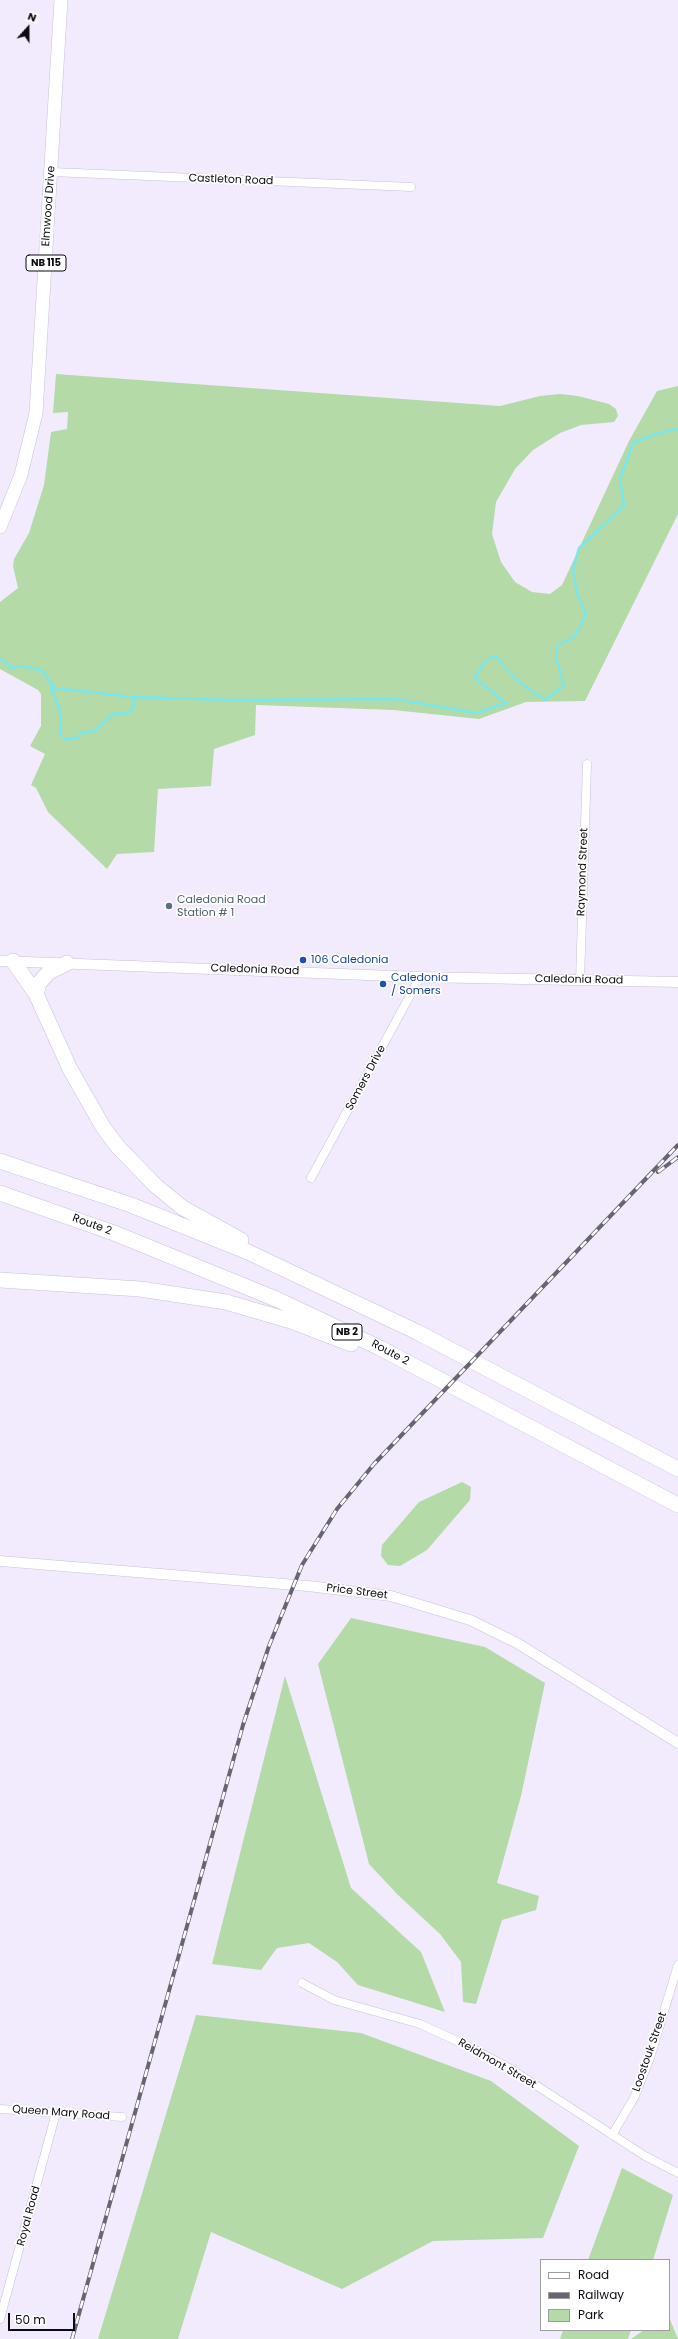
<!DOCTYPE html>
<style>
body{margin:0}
#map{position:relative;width:678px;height:2339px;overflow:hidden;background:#f2ebfe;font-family:Poppins,sans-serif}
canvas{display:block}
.legend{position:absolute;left:540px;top:2259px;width:130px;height:72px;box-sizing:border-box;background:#fff;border:1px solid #9e9da1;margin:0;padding:5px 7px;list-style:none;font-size:12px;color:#0d0913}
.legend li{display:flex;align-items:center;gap:8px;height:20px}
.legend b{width:20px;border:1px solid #9e9da1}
.north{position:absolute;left:8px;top:8px;width:40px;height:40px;-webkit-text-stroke:3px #fff;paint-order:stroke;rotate:21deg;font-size:11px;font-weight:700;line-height:16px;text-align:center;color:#0d0913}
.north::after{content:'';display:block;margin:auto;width:14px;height:18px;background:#0d0913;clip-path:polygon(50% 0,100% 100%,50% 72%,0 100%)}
.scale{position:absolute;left:8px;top:2313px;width:67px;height:18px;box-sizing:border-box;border:2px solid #0d0913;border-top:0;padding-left:5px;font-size:12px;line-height:14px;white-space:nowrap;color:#0d0913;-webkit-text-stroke:3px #fff;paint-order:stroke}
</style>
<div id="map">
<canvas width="678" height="2339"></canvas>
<ul class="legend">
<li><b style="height:5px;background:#fff"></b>Road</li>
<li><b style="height:5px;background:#696472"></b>Railway</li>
<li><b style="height:11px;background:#b4daa8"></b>Park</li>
</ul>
<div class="north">N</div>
<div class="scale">50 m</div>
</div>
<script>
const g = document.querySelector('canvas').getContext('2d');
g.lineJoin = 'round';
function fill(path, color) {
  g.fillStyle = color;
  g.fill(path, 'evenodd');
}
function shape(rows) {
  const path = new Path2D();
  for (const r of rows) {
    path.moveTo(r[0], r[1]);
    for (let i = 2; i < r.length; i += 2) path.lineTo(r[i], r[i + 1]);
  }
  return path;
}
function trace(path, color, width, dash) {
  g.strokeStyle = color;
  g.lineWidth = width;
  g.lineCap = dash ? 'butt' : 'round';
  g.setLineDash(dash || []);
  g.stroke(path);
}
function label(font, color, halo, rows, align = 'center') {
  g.font = font + ' Poppins,sans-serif';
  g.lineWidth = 3.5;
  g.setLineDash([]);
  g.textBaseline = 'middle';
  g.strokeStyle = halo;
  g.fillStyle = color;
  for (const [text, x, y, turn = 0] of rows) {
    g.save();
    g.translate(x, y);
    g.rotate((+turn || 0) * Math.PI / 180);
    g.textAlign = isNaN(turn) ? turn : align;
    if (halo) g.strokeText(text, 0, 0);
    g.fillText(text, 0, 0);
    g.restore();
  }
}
fill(shape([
 [56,374,500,406,540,396,560,394,578,396,609,404,616,409,618,416,614,422,581,425,560,433,533,450,515,469,496,502,492,534,501,562,515,582,532,592,550,594,562,585,629,441,657,391,678,386,678,514,585,701,526,702,479,719,393,710,256,705,255,735,214,749,211,786,158,789,154,852,117,854,107,869,48,812,36,788,31,785,45,754,30,746,41,726,41,694,38,690,0,669,0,602,18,588,13,566,14,559,29,533,44,485,51,432,67,429,68,412,53,413],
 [462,1482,471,1487,470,1500,427,1550,400,1566,388,1565,381,1556,382,1545,419,1502],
 [351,1618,485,1647,545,1683,521,1796,497,1883,539,1896,536,1910,502,1920,476,2004,463,2002,461,1962,440,1934,398,1895,369,1864,318,1664],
 [285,1676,351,1888,421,1952,445,2012,358,1985,337,1962,309,1943,277,1948,261,1970,212,1964],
 [196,2015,361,2033,491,2081,579,2146,543,2238,433,2241,342,2289,211,2232,178,2339,98,2339],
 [622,2168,673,2195,653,2260,588,2260],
 [669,2317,678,2339,631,2339,644,2330,669,2330],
 [563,2330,631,2330,628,2339,560,2339]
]), '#b4daa8');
trace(shape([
 [0,658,11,668,22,666,42,670,55,688,134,697,233,700,395,699,476,713,506,703,475,678,485,661,495,656,519,682,545,700,564,685,556,658,557,646,574,637,586,615,577,593,573,569,579,548,624,506,620,479,633,443,655,434,678,429],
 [51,686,61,714,60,734,65,739,74,739,84,732,95,731,113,714,128,713,133,709,134,697]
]), '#7be7ea', 2.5);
const minor = shape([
 [52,172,411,187],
 [580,980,587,764],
 [311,1178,420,977],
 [302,1983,334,2000,420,2024,468,2046,511,2069,645,2156,678,2173],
 [0,2109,122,2117],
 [612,2135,634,2098,650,2058,678,1965],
 [0,2319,56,2113]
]);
const tertiary = shape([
 [0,961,420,977,678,982],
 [0,1561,308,1586,391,1596,470,1620,517,1643,678,1743]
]);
const primary = shape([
 [0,527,21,475,36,413,61,0]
]);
const motorway = shape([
 [13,961,36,994,70,1069,103,1127,118,1147,156,1186,183,1208,241,1240],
 [36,994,39,983,49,972,67,963],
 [0,1161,131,1205,248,1252,417,1332,678,1469],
 [0,1193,114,1233,276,1299,380,1348,678,1505],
 [0,1280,140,1289,226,1302,291,1321,351,1344]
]);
trace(minor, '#cabfdd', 9);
trace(tertiary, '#cabfdd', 11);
trace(primary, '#cabfdd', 14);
trace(motorway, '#cabfdd', 16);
trace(minor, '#fff', 8);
trace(tertiary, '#fff', 10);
trace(primary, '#fff', 13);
trace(motorway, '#fff', 15);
const rail = shape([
 [658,1172,678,1157],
 [72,2339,243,1725,269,1646,302,1565,337,1509,374,1464,678,1145]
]);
trace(rail, '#696472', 4);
trace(rail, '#fff', 2.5, [8]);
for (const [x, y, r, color] of [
 [169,906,4,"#5c6f8a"],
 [303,960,4,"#1a4fb4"],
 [383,984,4,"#1a4fb4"]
]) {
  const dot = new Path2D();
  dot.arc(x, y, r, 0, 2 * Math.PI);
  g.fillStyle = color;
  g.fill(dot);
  trace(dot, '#fff', 1.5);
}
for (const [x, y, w] of [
 [46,263,40],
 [347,1332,30]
]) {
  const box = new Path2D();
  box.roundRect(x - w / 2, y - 8, w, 16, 3);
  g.fillStyle = '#fff';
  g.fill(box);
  trace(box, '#0d0913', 1);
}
label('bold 10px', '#0d0913', null, [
 ["NB 115",46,263],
 ["NB 2",347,1332]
]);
label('11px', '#0d0913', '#fff', [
 ["Castleton Road",231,180,2],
 ["Elmwood Drive",49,206,-86],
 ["Raymond Street",583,872,-88],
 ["Caledonia Road",255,970,2],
 ["Caledonia Road",579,980,1],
 ["Somers Drive",366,1078,-62],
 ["Route 2",92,1225,20],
 ["Route 2",390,1353,28],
 ["Price Street",357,1592,7],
 ["Loostouk Street",650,2052,-71],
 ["Reidmont Street",497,2064,30],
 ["Queen Mary Road",61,2113,4],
 ["Royal Road",29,2216,-75]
]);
label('11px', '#4e5e75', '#fff', [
 ["Caledonia Road",177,900],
 ["Station # 1",177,913]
], 'left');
label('11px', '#164399', '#fff', [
 ["106 Caledonia",311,960],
 ["Caledonia",391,978],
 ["/ Somers",391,991]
], 'left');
</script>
